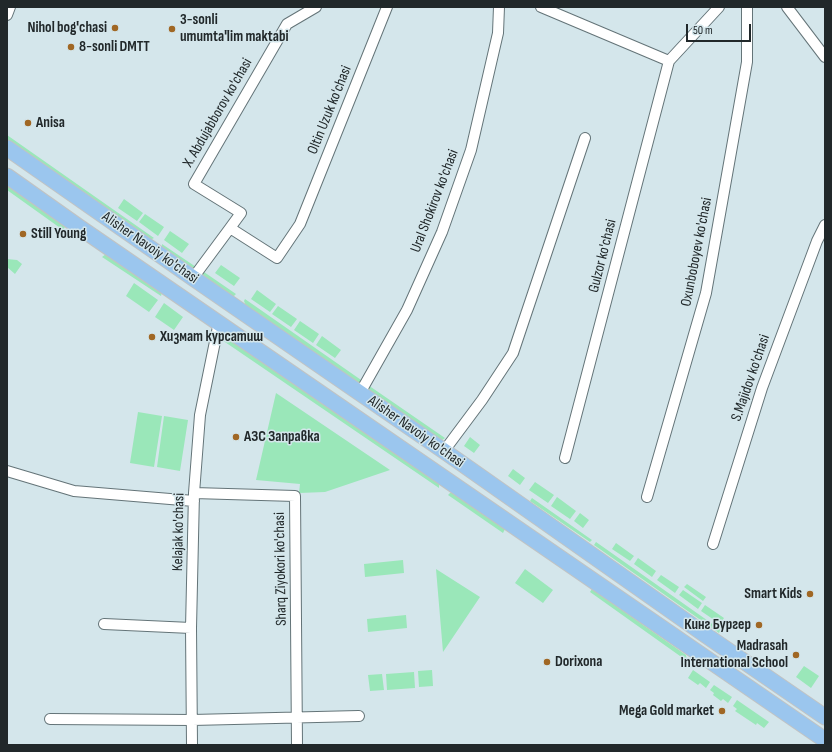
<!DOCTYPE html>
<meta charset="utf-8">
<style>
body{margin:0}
#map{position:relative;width:832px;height:752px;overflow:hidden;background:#d4e6eb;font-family:"Sofia Sans Condensed",sans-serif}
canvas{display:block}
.frame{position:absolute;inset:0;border:8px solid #21282a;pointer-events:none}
.scale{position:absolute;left:686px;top:24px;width:65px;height:18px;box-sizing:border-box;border:2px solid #21282a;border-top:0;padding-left:5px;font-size:12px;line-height:14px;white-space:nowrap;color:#21282a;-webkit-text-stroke:3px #d4e6eb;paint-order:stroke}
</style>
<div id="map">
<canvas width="832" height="752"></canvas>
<div class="frame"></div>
<div class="scale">50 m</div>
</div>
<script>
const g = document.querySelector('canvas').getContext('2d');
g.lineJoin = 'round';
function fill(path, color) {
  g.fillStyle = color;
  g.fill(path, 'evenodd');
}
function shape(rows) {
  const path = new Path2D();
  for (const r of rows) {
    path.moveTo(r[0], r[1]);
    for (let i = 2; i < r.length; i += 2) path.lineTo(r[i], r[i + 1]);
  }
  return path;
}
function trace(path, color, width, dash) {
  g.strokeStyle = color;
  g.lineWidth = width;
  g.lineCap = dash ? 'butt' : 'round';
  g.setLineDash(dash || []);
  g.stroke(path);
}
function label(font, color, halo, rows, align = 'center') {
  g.font = font + ' "Sofia Sans Condensed",sans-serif';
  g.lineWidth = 3;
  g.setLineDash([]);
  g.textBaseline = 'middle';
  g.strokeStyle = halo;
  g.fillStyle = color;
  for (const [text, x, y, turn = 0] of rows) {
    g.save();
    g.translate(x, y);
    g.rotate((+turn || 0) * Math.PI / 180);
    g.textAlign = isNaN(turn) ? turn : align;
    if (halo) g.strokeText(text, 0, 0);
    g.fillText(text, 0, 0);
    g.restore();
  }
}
fill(shape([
 [7,135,154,238,150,240,7,141],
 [7,184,64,224,65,227,63,230,7,190],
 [124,199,143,213,137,221,118,208],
 [145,214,164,227,158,236,139,222],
 [170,231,189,244,182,253,164,240],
 [162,244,199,269,195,271,162,248],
 [106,254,162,292,161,296,102,257],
 [7,259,17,260,22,264,15,274,7,267],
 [221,265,240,278,234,286,215,273],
 [204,272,236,294,234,296,232,296,202,276],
 [134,283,158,300,149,312,126,296],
 [257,290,276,304,270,312,251,299],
 [245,299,364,382,361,386,246,306,244,301],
 [164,303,183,317,174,330,155,317],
 [278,306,297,319,291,327,272,314],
 [300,321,319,334,313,343,294,330],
 [322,336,341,350,335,358,316,345],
 [226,337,439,483,439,488,222,340],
 [368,385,445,438,441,441,365,389],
 [276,393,390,470,325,492,299,493,300,484,256,480],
 [138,412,162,416,154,467,130,463],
 [164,416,188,420,180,471,157,467],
 [470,437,480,445,474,453,464,446],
 [513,469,525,478,520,485,508,476],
 [535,482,554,495,548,503,529,490],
 [450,493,452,493,505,529,503,533,448,495],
 [557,497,576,511,570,519,551,506],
 [532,498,592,540,590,542,530,501],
 [580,513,589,520,583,528,574,521],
 [596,542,721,630,719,633,594,545],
 [616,543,634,556,630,561,612,549],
 [638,558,656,571,652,577,634,564],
 [403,560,404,573,365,577,364,564],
 [436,569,480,597,443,652],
 [525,569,553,590,543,603,515,583],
 [661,575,679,587,675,593,657,580],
 [687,584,706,597,703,601,684,587],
 [592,589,686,655,687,661,590,592],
 [683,590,702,603,698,609,679,595],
 [705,605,724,618,720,624,701,611],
 [406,615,407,628,368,632,367,619],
 [804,666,819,676,811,688,796,677],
 [432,670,433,686,419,687,418,671],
 [693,670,710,682,706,688,700,683,698,685,688,678],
 [414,672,415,688,387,690,386,674],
 [382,674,384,690,370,691,368,675],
 [714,685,732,697,728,703,723,699,721,701,713,695,714,693,710,690],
 [737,700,769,722,764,728,757,723,756,725,735,711,737,709,733,706]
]), '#9ae7b9');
const street = shape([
 [541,7,669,61],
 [787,7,825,57],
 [7,15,10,7],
 [230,228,241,213,194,184,287,24,316,7],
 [193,278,230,228,277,258,300,224,387,7],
 [360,393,407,310,442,232,471,150,498,33,499,7],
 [444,451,482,400,513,353,585,138],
 [565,458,669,61,719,7],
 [7,471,74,491,194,501],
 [194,493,295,496,297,745],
 [647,497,706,293,747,62,747,7],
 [713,544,762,388,817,241,825,225],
 [104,624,191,628],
 [50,719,192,720,359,716],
 [192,745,191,628,194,493,200,415,219,322]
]);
const primary = shape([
 [7,148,193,278,444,451,707,636,825,717],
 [7,176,79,227,825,740]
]);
trace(street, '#647478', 12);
trace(primary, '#c1c3c3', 17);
trace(street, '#fff', 10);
trace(primary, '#9bc6ee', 15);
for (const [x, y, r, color] of [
 [115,28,4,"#a06724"],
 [172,29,4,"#a06724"],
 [71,47,4,"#a06724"],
 [28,123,4,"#a06724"],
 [23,234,4,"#a06724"],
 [152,337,4,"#a06724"],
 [236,437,4,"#a06724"],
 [810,594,4,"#a06724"],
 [759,625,4,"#a06724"],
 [796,655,4,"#a06724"],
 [547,662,4,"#a06724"],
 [722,711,4,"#a06724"]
]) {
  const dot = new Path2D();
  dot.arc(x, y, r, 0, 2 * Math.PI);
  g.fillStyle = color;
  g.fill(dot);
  trace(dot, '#d4e6eb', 1.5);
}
label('bold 15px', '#21282a', '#d4e6eb', [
 ["3-sonli",180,20],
 ["umumta'lim maktabi",180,37],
 ["Nihol bog'chasi",107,28,"right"],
 ["8-sonli DMTT",79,47],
 ["Anisa",36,123],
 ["Still Young",31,234],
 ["Хизмат курсатиш",160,337],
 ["АЗС Заправка",244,437],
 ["Smart Kids",802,594,"right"],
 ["Кинг Бургер",751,625,"right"],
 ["Madrasah",788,646,"right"],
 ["International School",788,663,"right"],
 ["Dorixona",555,662],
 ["Mega Gold market",714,711,"right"]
], 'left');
label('15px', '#21282a', '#d4e6eb', [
 ["Oltin Uzuk ko'chasi",330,110,-68],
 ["X. Abdujabborov ko'chasi",218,113,-60],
 ["Ural Shokirov ko'chasi",435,201,-69],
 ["Alisher Navoiy ko'chasi",150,248,35],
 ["Oxunboboyev ko'chasi",697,252,-79],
 ["Gulzor ko'chasi",603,256,-76],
 ["S.Majidov ko'chasi",751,378,-71],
 ["Alisher Navoiy ko'chasi",416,432,35],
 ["Kelajak ko'chasi",179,532,-89],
 ["Sharq Ziyokori ko'chasi",281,569,-91]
]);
</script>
